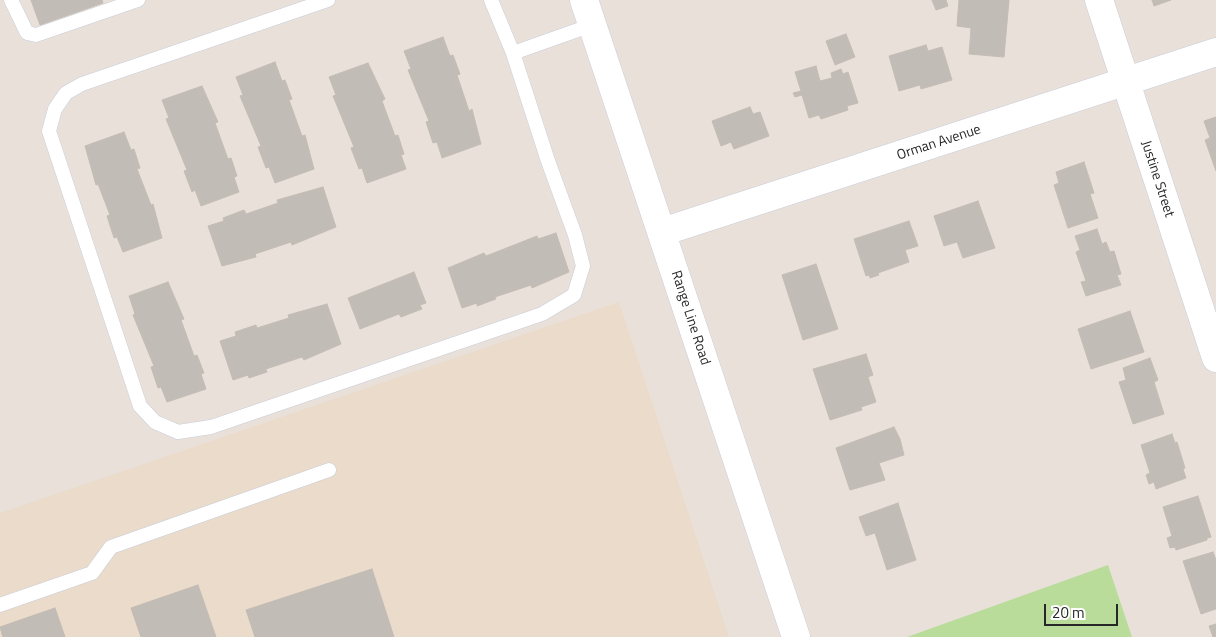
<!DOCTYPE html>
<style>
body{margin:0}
#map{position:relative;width:1216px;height:637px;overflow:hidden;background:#e9e0da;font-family:"Titillium Web",sans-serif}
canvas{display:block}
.scale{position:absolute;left:1044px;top:604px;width:74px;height:22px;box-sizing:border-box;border:2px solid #272727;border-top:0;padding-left:6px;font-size:15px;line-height:18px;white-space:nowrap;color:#272727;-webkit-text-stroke:4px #fff;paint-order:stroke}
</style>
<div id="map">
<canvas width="1216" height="637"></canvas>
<div class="scale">20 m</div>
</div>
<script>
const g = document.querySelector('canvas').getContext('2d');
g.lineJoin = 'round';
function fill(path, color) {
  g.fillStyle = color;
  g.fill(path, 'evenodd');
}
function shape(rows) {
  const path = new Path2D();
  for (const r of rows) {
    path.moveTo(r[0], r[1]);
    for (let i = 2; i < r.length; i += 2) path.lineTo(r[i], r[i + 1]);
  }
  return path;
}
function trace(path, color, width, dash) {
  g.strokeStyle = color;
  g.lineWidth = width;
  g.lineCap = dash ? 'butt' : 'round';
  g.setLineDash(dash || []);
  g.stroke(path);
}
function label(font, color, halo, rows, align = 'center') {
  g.font = font + ' "Titillium Web",sans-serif';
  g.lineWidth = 4;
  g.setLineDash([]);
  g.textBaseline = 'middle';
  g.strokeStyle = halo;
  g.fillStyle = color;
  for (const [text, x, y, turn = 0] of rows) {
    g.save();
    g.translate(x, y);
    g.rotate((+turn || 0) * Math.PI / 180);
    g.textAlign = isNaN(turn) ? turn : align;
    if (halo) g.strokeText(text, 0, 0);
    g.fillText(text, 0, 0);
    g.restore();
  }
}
fill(shape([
 [619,302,729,637,0,637,0,513]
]), '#eadbca');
fill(shape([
 [1108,565,1132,637,907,637]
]), '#b9dc9a');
const building = shape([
 [31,0,102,0,103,3,40,25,31,0],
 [932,0,946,0,948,6,936,10,932,0],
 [959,0,1009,0,1004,57,969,54,971,28,957,26,959,0],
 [1152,0,1171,0,1154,6,1152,0],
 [846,34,855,57,835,65,826,41,846,34],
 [443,37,450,56,453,55,460,74,457,75,469,111,472,109,481,144,442,158,437,142,433,143,426,122,429,121,408,70,411,69,404,51,443,37],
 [926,45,928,51,942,47,952,80,921,89,920,85,899,91,889,56,926,45],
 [275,62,282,81,285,80,292,99,289,100,302,136,305,135,314,169,275,183,269,167,266,168,258,147,261,146,240,96,243,95,236,77,275,62],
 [368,63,385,99,382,101,395,136,398,135,404,154,401,155,406,169,367,183,362,168,359,169,351,148,354,147,333,96,336,95,329,77,368,63],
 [816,66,820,81,832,78,831,73,841,69,843,74,848,72,858,103,847,106,848,110,821,119,819,115,809,118,802,95,795,97,793,93,801,91,795,72,816,66],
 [202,86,218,122,215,123,228,159,231,158,237,176,234,177,239,192,201,206,195,190,192,192,184,171,187,170,166,119,169,118,162,100,202,86],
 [750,107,753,114,760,112,769,136,734,149,731,142,721,146,712,121,750,107],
 [1216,117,1216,171,1205,140,1210,138,1204,121,1216,117],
 [124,132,131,150,134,149,140,168,137,169,151,205,153,204,162,238,123,252,117,237,114,238,107,216,110,215,98,184,96,185,85,146,124,132],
 [1084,162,1094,193,1090,194,1098,218,1068,228,1054,185,1059,183,1056,172,1084,162],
 [323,187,336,227,292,245,291,242,255,254,256,257,222,266,208,226,224,221,223,218,244,210,246,214,278,203,277,200,323,187],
 [978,201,995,248,963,258,957,242,944,246,934,216,978,201],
 [909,221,918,246,905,250,909,262,878,273,879,275,870,278,869,275,866,276,854,239,909,221],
 [1097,229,1102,244,1106,242,1110,252,1114,251,1121,274,1117,275,1121,285,1086,296,1081,282,1086,281,1077,255,1076,252,1080,250,1075,236,1097,229],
 [556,233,569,272,532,288,531,285,495,297,496,299,477,306,477,303,462,308,448,268,484,253,486,256,537,236,538,239,556,233],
 [816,264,838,329,803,340,782,275,816,264],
 [414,272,426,303,420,305,422,309,401,317,399,314,360,329,348,298,414,272],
 [168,282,184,319,181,320,194,356,197,355,204,373,201,374,206,389,167,402,161,387,158,388,151,367,154,366,133,315,135,314,129,296,168,282],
 [327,304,341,344,304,360,302,357,266,369,267,372,249,378,248,375,233,380,220,341,236,336,235,332,256,325,257,328,289,318,288,315,327,304],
 [1130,311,1144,352,1091,369,1078,329,1130,311],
 [866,354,873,375,868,377,876,402,861,407,862,410,830,420,813,369,866,354],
 [1150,358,1158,380,1154,382,1164,414,1133,424,1119,382,1126,380,1123,368,1150,358],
 [894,427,900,439,904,455,879,463,885,480,850,490,836,448,894,427],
 [1172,434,1175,443,1177,442,1185,468,1183,469,1186,478,1156,489,1154,482,1149,484,1146,475,1150,473,1141,445,1172,434],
 [1198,496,1211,537,1207,538,1207,540,1176,550,1175,547,1170,548,1167,538,1172,536,1163,507,1198,496],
 [898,503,916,560,887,570,875,533,866,536,859,517,898,503],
 [1213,552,1216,560,1216,609,1201,614,1183,561,1213,552],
 [372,569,394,637,255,637,246,610,372,569],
 [198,585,216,637,141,637,131,608,198,585],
 [55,608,65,637,3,637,0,627,55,608],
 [1216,624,1216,637,1213,637,1209,626,1216,624]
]);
fill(building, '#c1bcb6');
trace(building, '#c4bcb4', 1);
const service = shape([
 [11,0,27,33,36,35,138,0],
 [328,0,82,84,66,93,55,109,49,131,140,406,155,422,178,432,211,427,542,314,574,295,583,266,575,235,548,161,513,53],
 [491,0,513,53,592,25],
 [0,605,92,573,111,547,329,470]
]);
const minor = shape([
 [1099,0,1216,358],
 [662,232,1216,52]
]);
const secondary = shape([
 [584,0,796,637]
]);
trace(service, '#c8cdd8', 15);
trace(minor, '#c8cdd8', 29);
trace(secondary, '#c8cdd8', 29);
trace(service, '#fff', 14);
trace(minor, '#fff', 28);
trace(secondary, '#fff', 28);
label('14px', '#272727', '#fff', [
 ["Orman Avenue",939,143,-18],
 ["Justine Street",1157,179,72],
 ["Range Line Road",690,318,72]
]);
</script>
